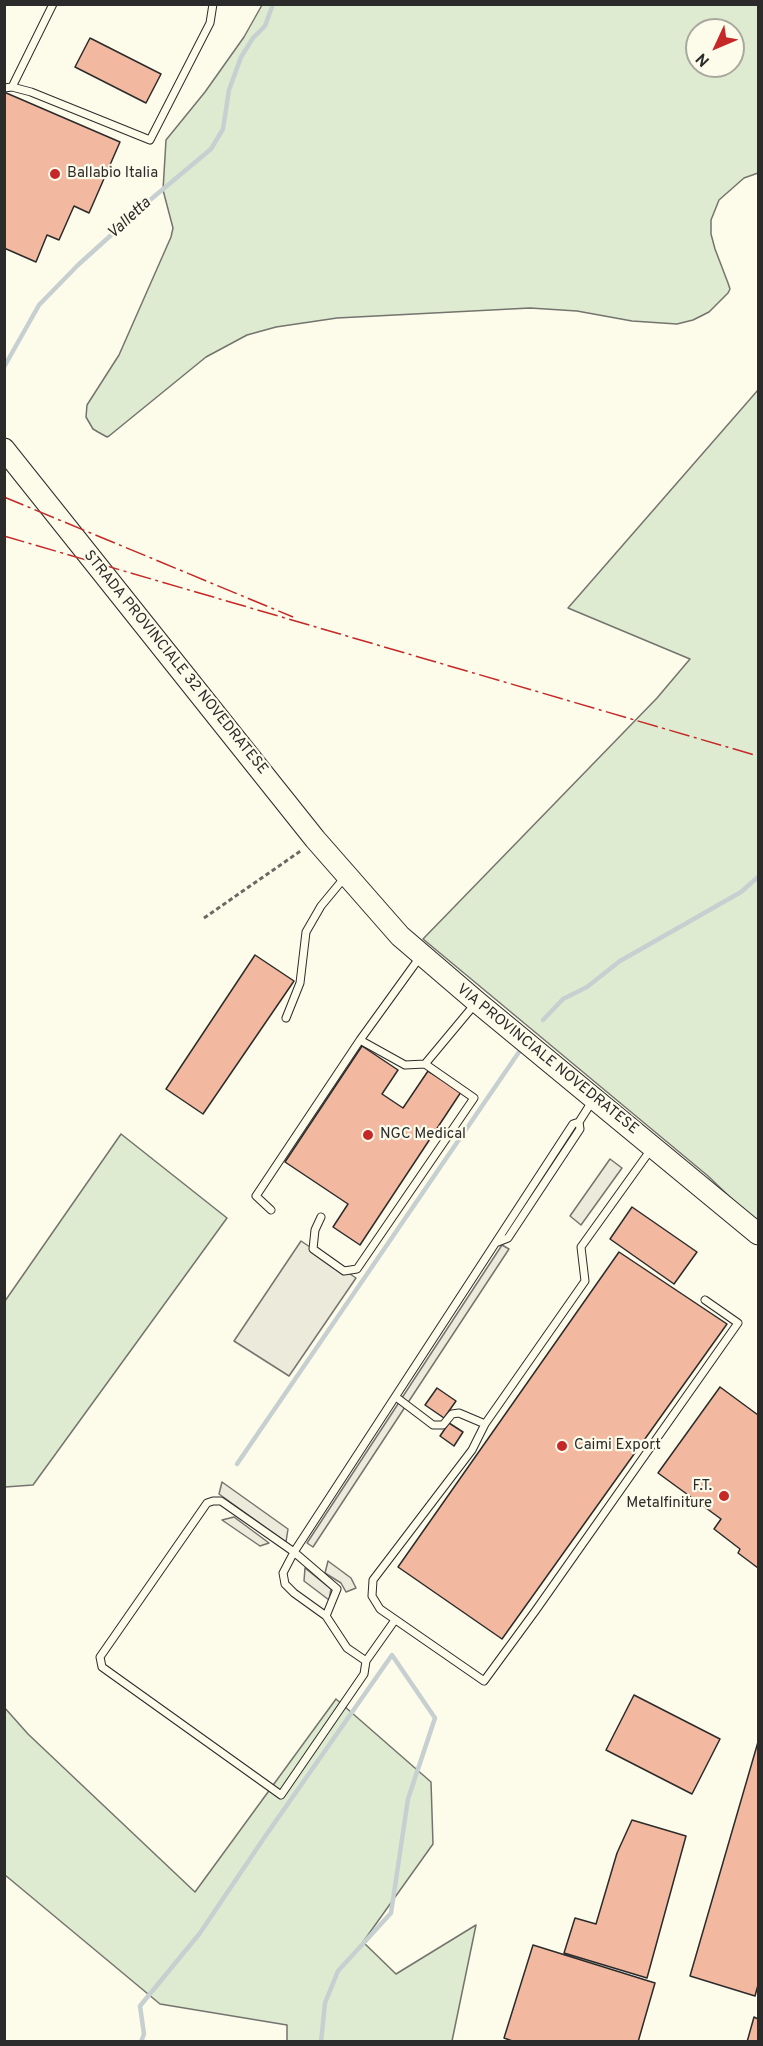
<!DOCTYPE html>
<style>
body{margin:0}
#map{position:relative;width:763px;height:2046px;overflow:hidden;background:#fdfbea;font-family:Overpass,sans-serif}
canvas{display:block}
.frame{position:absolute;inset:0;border:6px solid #2b2b2b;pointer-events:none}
.north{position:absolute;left:685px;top:18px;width:60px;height:60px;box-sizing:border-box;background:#fdfbea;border:2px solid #a9a89e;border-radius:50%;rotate:226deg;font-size:16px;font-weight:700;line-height:24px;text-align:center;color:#2b2b2b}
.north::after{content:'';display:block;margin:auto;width:21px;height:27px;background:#c62828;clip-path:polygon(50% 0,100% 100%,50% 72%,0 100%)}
</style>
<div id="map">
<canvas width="763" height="2046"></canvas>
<div class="frame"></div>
<div class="north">N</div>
</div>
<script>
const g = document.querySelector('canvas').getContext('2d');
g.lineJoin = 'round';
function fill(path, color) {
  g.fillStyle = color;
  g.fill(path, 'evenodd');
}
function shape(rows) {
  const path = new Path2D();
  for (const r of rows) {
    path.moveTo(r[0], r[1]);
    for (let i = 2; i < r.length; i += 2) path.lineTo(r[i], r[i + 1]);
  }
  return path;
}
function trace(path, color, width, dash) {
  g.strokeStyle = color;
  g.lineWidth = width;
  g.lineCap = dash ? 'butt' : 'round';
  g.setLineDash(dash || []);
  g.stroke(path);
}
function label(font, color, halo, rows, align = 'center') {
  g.font = font + ' Overpass,sans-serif';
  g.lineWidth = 4.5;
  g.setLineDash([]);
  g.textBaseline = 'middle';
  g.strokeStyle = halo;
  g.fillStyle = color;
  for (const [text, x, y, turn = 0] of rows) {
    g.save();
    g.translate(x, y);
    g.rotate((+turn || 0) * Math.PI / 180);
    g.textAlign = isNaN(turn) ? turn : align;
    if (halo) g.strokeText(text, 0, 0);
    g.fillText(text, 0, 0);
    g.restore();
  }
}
const green = shape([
 [262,5,758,5,758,173,744,178,719,200,711,220,711,234,715,249,728,283,730,289,728,293,709,312,693,320,677,324,632,321,577,311,530,308,337,318,276,327,247,335,206,357,109,436,107,437,98,432,93,429,86,417,87,405,119,355,171,237,173,228,163,190,166,140,205,92,244,37,262,5],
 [697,30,733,30,733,66,697,66,697,30],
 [758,390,758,1224,708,1176,423,939,657,698,690,659,568,608,758,390],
 [121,1134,227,1218,33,1485,5,1487,5,1301,121,1134],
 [336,1699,431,1782,433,1844,363,1942,396,1974,476,1925,452,2041,287,2041,287,2025,160,2004,5,1875,4,1707,28,1734,195,1892,336,1699]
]);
fill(green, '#deebd1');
trace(green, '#74746e', 1.5);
const parking = shape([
 [610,1159,622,1168,581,1225,570,1216,610,1159],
 [301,1241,356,1278,289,1376,234,1341,301,1241],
 [502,1245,509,1249,313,1547,307,1543,502,1245],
 [222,1482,288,1529,286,1542,219,1494,222,1482],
 [234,1517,269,1543,260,1546,222,1520,234,1517],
 [328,1561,351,1578,356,1588,346,1592,341,1583,325,1573,328,1561],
 [305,1568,331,1589,329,1600,304,1581,305,1568]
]);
fill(parking, '#eceadb');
trace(parking, '#74746e', 1.5);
trace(shape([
 [4,367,39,305,78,265,150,200,211,149,223,129,229,90,241,57,253,38,265,26,273,4],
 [543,1020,563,999,587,987,620,961,741,892,758,877],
 [237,1464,519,1052],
 [141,2042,144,2034,140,2006,200,1933,264,1838,392,1655,435,1718,408,1799,391,1913,338,1971,325,2003,321,2042]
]), '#c7d0d0', 4.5);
const building = shape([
 [90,38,161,74,146,103,75,67,90,38],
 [4,92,120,142,89,213,74,206,59,240,47,235,36,262,4,248,4,92],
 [255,955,294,981,203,1114,166,1089,255,955],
 [362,1046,398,1070,382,1094,403,1108,428,1071,461,1092,360,1245,333,1227,348,1204,285,1162,362,1046],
 [632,1207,697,1252,674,1284,610,1239,632,1207],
 [619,1252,727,1324,502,1639,398,1567,619,1252],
 [720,1387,758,1415,758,1568,738,1553,740,1549,714,1529,721,1519,658,1473,720,1387],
 [437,1388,456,1401,444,1418,425,1405,437,1388],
 [449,1423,463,1432,454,1446,440,1436,449,1423],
 [634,1695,720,1739,692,1794,606,1750,634,1695],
 [758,1742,758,1985,755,1996,690,1976,758,1742],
 [632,1820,686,1836,647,1978,564,1953,575,1918,596,1924,617,1853,632,1820],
 [533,1945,655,1983,638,2042,515,2042,504,2038,533,1945],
 [754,2017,758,2019,758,2042,747,2042,754,2017]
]);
fill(building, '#f2b8a0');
trace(building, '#2b2b2b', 1.5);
const service = shape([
 [12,87,53,4],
 [4,88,12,87,31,92,150,140,210,23,213,4],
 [420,957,360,1040,405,1065,425,1064],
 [286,1018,300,983,306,932,321,906,345,877],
 [652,1148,581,1247,585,1281,485,1424,472,1450,373,1580,372,1596,380,1609,484,1681,536,1610,738,1323,705,1300],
 [271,1210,256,1196,360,1040],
 [321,1217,315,1230,313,1249,344,1271,357,1269,474,1098,425,1064,475,1004],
 [498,1242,508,1238,580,1129,579,1122],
 [396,1397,433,1425,443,1425,452,1414,459,1413,485,1424],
 [326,1616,337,1589,294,1552,221,1501,213,1501,207,1503,100,1657,102,1667,281,1795,364,1674,366,1661],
 [395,1620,366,1661,347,1648,326,1616,294,1593,285,1584,283,1573,294,1552,573,1124,579,1122,593,1100]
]);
const primary = shape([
 [4,449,315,839,400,936,477,1002,758,1234]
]);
trace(service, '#2b2b2b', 9);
trace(primary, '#2b2b2b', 23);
trace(shape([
 [204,918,302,850]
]), '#6a6964', 3, [4.5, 3]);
trace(service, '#fdfbea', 7);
trace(primary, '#fdfbea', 21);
trace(shape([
 [4,497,293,617],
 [4,536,758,756]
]), '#c62828', 1.5, [21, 4.5, 3, 4.5]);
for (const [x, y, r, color] of [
 [55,174,6,"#c62828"],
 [368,1135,6,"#c62828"],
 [562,1446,6,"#c62828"],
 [724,1496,6,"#c62828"]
]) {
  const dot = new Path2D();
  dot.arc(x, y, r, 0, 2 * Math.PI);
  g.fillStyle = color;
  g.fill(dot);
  trace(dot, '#fdfbea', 2);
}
label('15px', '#2b2b2b', '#fdfbea', [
 ["Ballabio Italia",67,174],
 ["NGC Medical",380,1135],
 ["Caimi Export",574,1446],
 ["F.T.",712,1487,"right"],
 ["Metalfiniture",712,1504,"right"]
], 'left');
label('15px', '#2b2b2b', '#fdfbea', [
 ["STRADA PROVINCIALE 32 NOVEDRATESE",175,663,51],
 ["VIA PROVINCIALE NOVEDRATESE",547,1060,39]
]);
label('italic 16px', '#2b2b2b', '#fdfbea', [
 ["Valletta",130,219,-43]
]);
</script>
